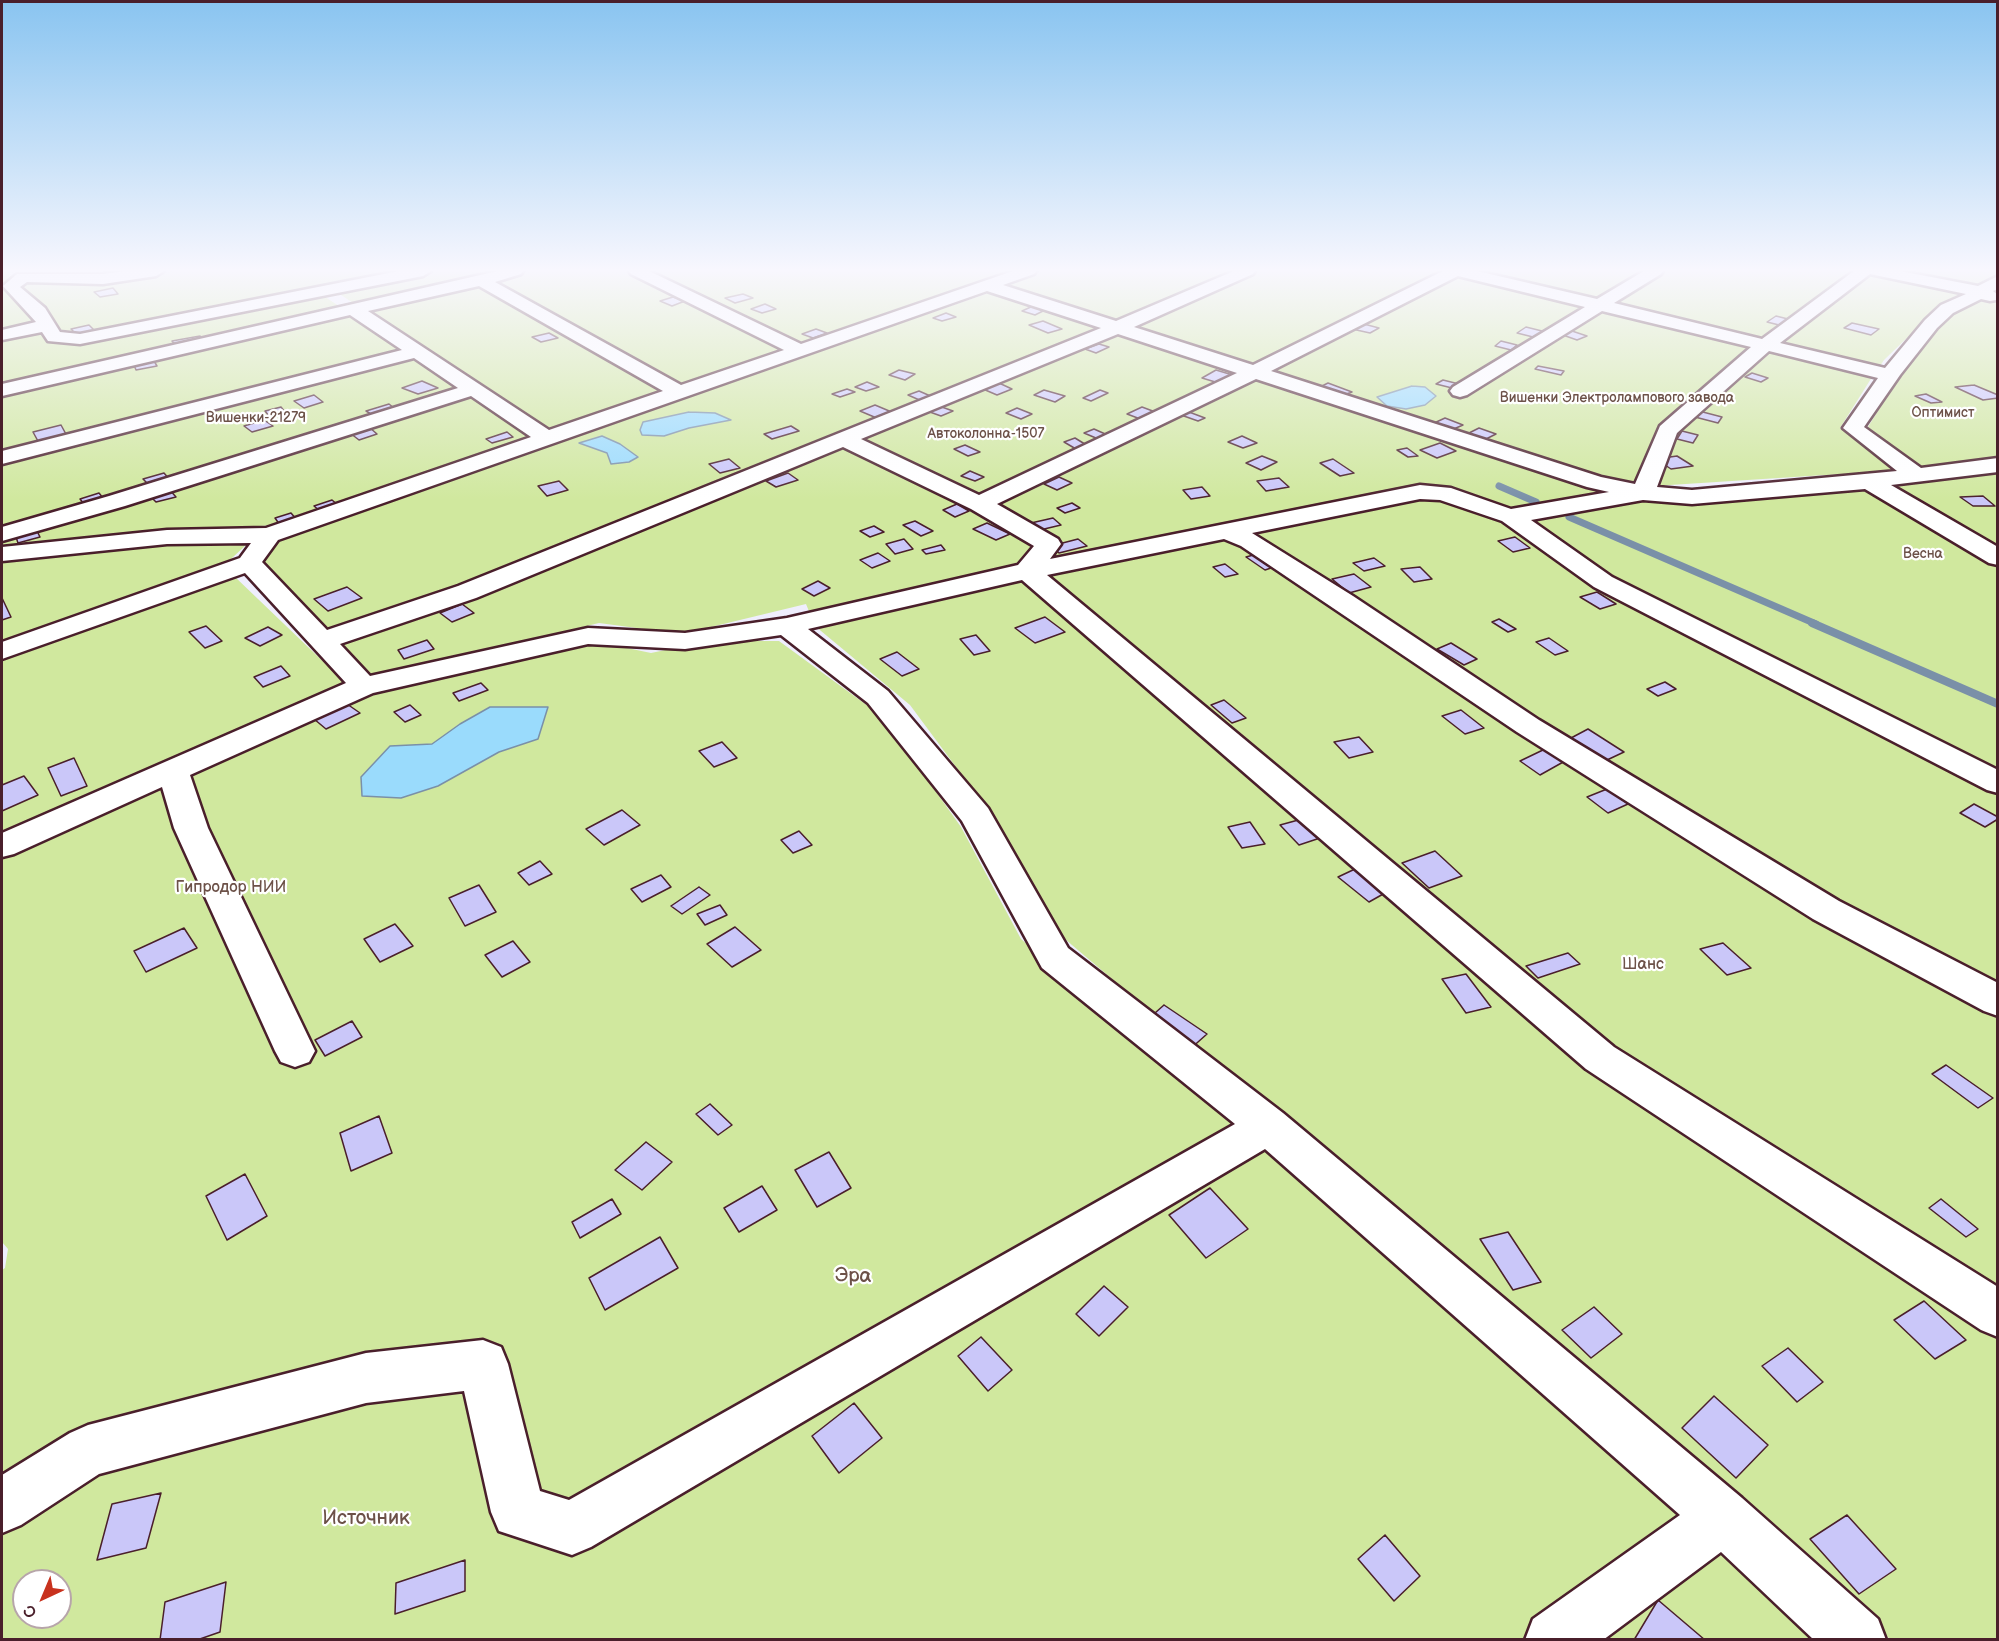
<!DOCTYPE html>
<meta charset="utf-8">
<style>
body{margin:0}
#map{position:relative;width:1999px;height:1641px;overflow:hidden;background:#efeefd;font-family:"Balsamiq Sans",sans-serif}
canvas{display:block}
.frame{position:absolute;inset:0;border:3px solid #4a1f2b;pointer-events:none}
.north{position:absolute;left:12px;top:1569px;width:60px;height:60px;box-sizing:border-box;background:#fff;border:2px solid #b7a5aa;border-radius:50%;rotate:224deg;font-size:16px;font-weight:700;line-height:24px;text-align:center;color:#4a1f2b}
.north::after{content:'';display:block;margin:auto;width:21px;height:27px;background:#c8321e;clip-path:polygon(50% 0,100% 100%,50% 72%,0 100%)}
</style>
<div id="map">
<canvas width="1999" height="1641"></canvas>
<div class="frame"></div>
<div class="north">С</div>
</div>
<script>
const g = document.querySelector('canvas').getContext('2d');
g.lineJoin = 'round';
function fill(path, color) {
  g.fillStyle = color;
  g.fill(path, 'evenodd');
}
function shape(rows) {
  const path = new Path2D();
  for (const r of rows) {
    path.moveTo(r[0], r[1]);
    for (let i = 2; i < r.length; i += 2) path.lineTo(r[i], r[i + 1]);
  }
  return path;
}
function trace(path, color, width, dash) {
  g.strokeStyle = color;
  g.lineWidth = width;
  g.lineCap = dash ? 'butt' : 'round';
  g.setLineDash(dash || []);
  g.stroke(path);
}
function label(font, color, halo, rows, align = 'center') {
  g.font = font + ' "Balsamiq Sans",sans-serif';
  g.lineWidth = 4.5;
  g.setLineDash([]);
  g.textBaseline = 'middle';
  g.strokeStyle = halo;
  g.fillStyle = color;
  for (const [text, x, y, turn = 0] of rows) {
    g.save();
    g.translate(x, y);
    g.rotate((+turn || 0) * Math.PI / 180);
    g.textAlign = isNaN(turn) ? turn : align;
    if (halo) g.strokeText(text, 0, 0);
    g.fillText(text, 0, 0);
    g.restore();
  }
}
fill(shape([
 [2,271,11,271,9,277,52,282,106,283,173,271,1013,271,546,431,329,287,321,294,533,436,278,525,168,531,2,552],
 [1040,271,1449,271,1874,374,1840,428,1902,472,1825,475,1639,487,1599,481,997,286],
 [1472,271,1869,271,1965,291,1934,312,1884,360,1878,369],
 [1887,271,1997,271,1998,275,1972,287],
 [1997,287,1997,461,1918,469,1866,430,1920,344,1951,313],
 [992,292,1589,487,1691,502,1997,470,1997,1639,1890,1639,1059,934,999,825,910,705,815,626,806,604,682,634,599,623,372,678,261,558,289,532],
 [156,542,246,545,218,571,2,646,2,558],
 [233,575,358,695,603,643,651,653,709,641,779,641,883,717,961,827,1021,939,1824,1639,2,1639,2,1270,5,1268,8,1249,2,1242,2,659],
 [24,1581,60,1581,60,1617,24,1617]
]), '#d0e89e');
const water = shape([
 [1412,386,1425,387,1436,396,1425,405,1406,409,1387,406,1377,397,1412,386],
 [689,412,715,413,731,420,689,428,664,436,642,435,640,430,643,422,689,412],
 [602,436,620,444,638,457,629,462,611,464,607,453,579,443,602,436],
 [490,707,548,707,538,739,499,752,438,786,401,798,362,796,361,777,390,746,432,744,460,724,490,707]
]);
fill(water, '#9adbfc');
trace(water, '#7a90a8', 1.5);
trace(shape([
 [1499,486,1536,502],
 [1569,517,1816,624]
]), '#7a90a8', 7);
trace(shape([
 [1812,623,1998,704]
]), '#7a90a8', 8);
const building = shape([
 [113,288,118,294,100,297,94,292,113,288],
 [743,294,753,298,735,303,725,298,743,294],
 [673,297,685,301,672,306,660,301,673,297],
 [765,304,776,309,762,313,751,309,765,304],
 [1033,306,1047,309,1035,315,1022,311,1033,306],
 [946,313,956,317,942,321,933,318,946,313],
 [1776,316,1788,319,1779,325,1767,322,1776,316],
 [1043,321,1062,329,1048,333,1029,325,1043,321],
 [1360,323,1379,328,1370,333,1352,329,1360,323],
 [1852,323,1879,329,1871,335,1844,328,1852,323],
 [89,325,95,331,77,335,71,329,89,325],
 [1526,327,1546,332,1537,338,1517,333,1526,327],
 [816,329,827,333,813,338,802,334,816,329],
 [1569,330,1587,336,1577,340,1560,334,1569,330],
 [549,333,558,338,541,342,532,337,549,333],
 [200,336,203,341,176,346,172,341,200,336],
 [1501,341,1517,345,1511,350,1495,346,1501,341],
 [1099,344,1109,347,1096,353,1085,349,1099,344],
 [154,361,157,366,136,370,134,365,154,361],
 [1538,366,1564,371,1561,375,1535,369,1538,366],
 [899,370,915,374,905,380,889,375,899,370],
 [1216,370,1236,376,1222,384,1202,378,1216,370],
 [1752,373,1768,378,1761,382,1745,377,1752,373],
 [1443,380,1459,384,1452,388,1436,384,1443,380],
 [422,381,438,388,418,394,402,388,422,381],
 [867,382,879,387,866,391,855,387,867,382],
 [999,383,1012,389,997,395,983,389,999,383],
 [1328,383,1352,392,1344,395,1320,387,1328,383],
 [1974,385,1998,395,1998,398,1983,400,1955,387,1974,385],
 [847,389,855,392,840,397,832,394,847,389],
 [1044,390,1065,396,1055,402,1034,395,1044,390],
 [1100,390,1108,393,1091,401,1083,398,1100,390],
 [919,391,935,398,924,402,908,395,919,391],
 [1926,394,1942,402,1931,403,1915,396,1926,394],
 [314,395,323,402,304,408,294,401,314,395],
 [389,404,394,408,371,414,366,411,389,404],
 [875,405,894,413,879,419,860,411,875,405],
 [939,406,953,411,941,416,927,411,939,406],
 [281,407,285,412,269,416,265,411,281,407],
 [1142,407,1158,413,1143,420,1127,414,1142,407],
 [1017,408,1032,414,1021,419,1006,413,1017,408],
 [1699,411,1722,417,1718,423,1695,417,1699,411],
 [1189,412,1205,418,1198,421,1181,415,1189,412],
 [1445,418,1463,425,1449,431,1432,424,1445,418],
 [264,420,273,426,252,432,244,426,264,420],
 [61,425,67,436,39,443,33,432,61,425],
 [791,426,799,431,772,439,764,434,791,426],
 [369,427,377,434,359,440,350,433,369,427],
 [1479,428,1496,434,1482,441,1465,435,1479,428],
 [1094,429,1112,437,1103,441,1084,433,1094,429],
 [1682,431,1698,435,1693,443,1677,439,1682,431],
 [507,432,513,437,492,443,486,439,507,432],
 [1242,436,1257,443,1243,448,1228,442,1242,436],
 [1075,438,1088,446,1076,449,1064,442,1075,438],
 [1440,443,1456,451,1437,458,1420,450,1440,443],
 [965,445,980,452,968,456,954,449,965,445],
 [1407,448,1418,456,1408,457,1397,450,1407,448],
 [1262,456,1277,462,1261,470,1246,463,1262,456],
 [1677,456,1693,466,1671,469,1656,459,1677,456],
 [729,459,740,468,720,473,709,464,729,459],
 [1333,459,1354,473,1340,476,1320,463,1333,459],
 [970,471,984,477,975,481,961,476,970,471],
 [164,473,170,480,150,486,143,479,164,473],
 [788,473,798,480,776,487,766,481,788,473],
 [1059,477,1072,483,1057,490,1044,484,1059,477],
 [1279,478,1289,487,1266,491,1257,481,1279,478],
 [559,481,568,490,547,496,538,486,559,481],
 [1202,487,1210,496,1191,499,1183,490,1202,487],
 [169,489,176,497,156,502,149,495,169,489],
 [99,493,103,498,84,504,80,499,99,493],
 [1983,496,1995,506,1973,506,1960,497,1983,496],
 [332,500,338,505,320,511,314,506,332,500],
 [1072,503,1080,508,1065,513,1057,508,1072,503],
 [957,504,969,511,955,517,943,510,957,504],
 [291,513,297,520,280,525,275,518,291,513],
 [1053,518,1061,525,1040,530,1031,523,1053,518],
 [915,521,933,531,921,536,903,525,915,521],
 [987,523,1010,534,996,540,973,529,987,523],
 [874,526,884,532,870,537,860,531,874,526],
 [37,531,40,537,18,543,16,537,37,531],
 [1515,537,1530,548,1513,552,1498,541,1515,537],
 [904,539,913,549,895,554,886,544,904,539],
 [1078,539,1087,546,1059,553,1051,546,1078,539],
 [941,545,945,550,926,554,922,550,941,545],
 [878,553,890,561,872,568,860,560,878,553],
 [1257,554,1277,566,1265,570,1246,557,1257,554],
 [1374,558,1385,566,1364,571,1353,563,1374,558],
 [1225,564,1238,574,1225,577,1213,567,1225,564],
 [1420,567,1432,579,1414,582,1401,569,1420,567],
 [1354,574,1371,587,1349,593,1332,579,1354,574],
 [818,581,830,588,814,596,802,589,818,581],
 [347,587,362,598,328,611,314,599,347,587],
 [1597,592,1616,604,1600,609,1580,597,1597,592],
 [2,598,11,617,2,620,2,598],
 [462,604,474,613,452,622,440,613,462,604],
 [1045,617,1065,632,1035,643,1015,628,1045,617],
 [1499,619,1516,629,1508,632,1492,622,1499,619],
 [206,626,222,641,205,648,189,632,206,626],
 [268,627,282,635,260,646,245,638,268,627],
 [976,635,990,651,974,655,960,639,976,635],
 [1549,638,1568,651,1555,655,1536,642,1549,638],
 [427,640,434,649,404,659,398,650,427,640],
 [1451,643,1477,659,1464,665,1437,649,1451,643],
 [897,652,919,669,902,676,880,659,897,652],
 [281,666,290,676,263,687,254,677,281,666],
 [1665,682,1676,689,1658,696,1647,689,1665,682],
 [481,683,488,690,459,701,453,693,481,683],
 [1224,700,1246,718,1232,723,1211,705,1224,700],
 [347,704,360,713,326,729,314,719,347,704],
 [410,705,421,715,405,722,394,712,410,705],
 [1461,710,1484,728,1465,734,1442,716,1461,710],
 [1588,729,1624,752,1607,760,1571,738,1588,729],
 [1359,737,1373,752,1349,758,1334,742,1359,737],
 [722,742,737,758,714,767,699,751,722,742],
 [1545,749,1565,761,1540,775,1520,761,1545,749],
 [74,758,87,786,61,796,48,768,74,758],
 [24,776,38,795,2,811,2,785,24,776],
 [1607,789,1628,804,1608,813,1587,797,1607,789],
 [1974,804,1998,817,1998,819,1985,827,1960,813,1974,804],
 [622,810,640,825,604,845,586,829,622,810],
 [1302,819,1320,838,1299,845,1280,825,1302,819],
 [1250,822,1265,844,1242,848,1228,827,1250,822],
 [799,831,812,845,793,853,781,840,799,831],
 [1435,851,1462,876,1429,888,1402,863,1435,851],
 [540,861,552,874,529,885,518,873,540,861],
 [1355,869,1385,893,1369,902,1338,877,1355,869],
 [661,875,671,887,642,902,631,889,661,875],
 [479,885,496,912,465,926,449,898,479,885],
 [699,887,710,895,682,914,671,906,699,887],
 [720,905,727,915,705,925,697,914,720,905],
 [395,924,413,946,380,962,364,939,395,924],
 [735,927,761,950,732,967,707,944,735,927],
 [184,928,197,948,146,972,134,951,184,928],
 [513,941,530,962,502,977,485,955,513,941],
 [1723,943,1751,968,1727,975,1700,949,1723,943],
 [1568,953,1580,964,1538,978,1526,966,1568,953],
 [1466,974,1491,1007,1466,1013,1442,979,1466,974],
 [1164,1005,1207,1034,1189,1050,1146,1021,1164,1005],
 [352,1021,362,1037,325,1056,315,1040,352,1021],
 [1946,1065,1993,1098,1978,1108,1932,1074,1946,1065],
 [710,1104,732,1125,718,1135,696,1114,710,1104],
 [379,1116,392,1153,351,1171,340,1133,379,1116],
 [646,1142,672,1162,642,1190,615,1170,646,1142],
 [829,1152,851,1188,817,1207,795,1170,829,1152],
 [245,1174,267,1216,227,1240,206,1196,245,1174],
 [762,1186,777,1210,739,1232,724,1208,762,1186],
 [1210,1188,1248,1229,1206,1258,1169,1215,1210,1188],
 [612,1199,621,1214,580,1238,572,1222,612,1199],
 [1941,1199,1978,1229,1966,1237,1929,1208,1941,1199],
 [1508,1232,1541,1282,1513,1290,1480,1239,1508,1232],
 [660,1237,678,1268,605,1310,589,1278,660,1237],
 [1104,1286,1128,1307,1099,1336,1076,1314,1104,1286],
 [1924,1301,1966,1340,1935,1359,1894,1320,1924,1301],
 [1594,1307,1622,1334,1591,1358,1562,1330,1594,1307],
 [981,1337,1012,1370,988,1391,958,1356,981,1337],
 [1788,1348,1823,1382,1797,1402,1762,1366,1788,1348],
 [1714,1396,1768,1445,1736,1478,1682,1428,1714,1396],
 [854,1403,882,1438,839,1473,812,1436,854,1403],
 [161,1493,146,1548,97,1560,112,1504,161,1493],
 [1847,1515,1896,1569,1859,1594,1810,1539,1847,1515],
 [1385,1535,1420,1576,1394,1601,1358,1559,1385,1535],
 [465,1560,465,1591,395,1614,396,1583,465,1560],
 [226,1582,220,1632,197,1640,160,1640,165,1602,226,1582],
 [1658,1600,1705,1640,1634,1640,1658,1600]
]);
fill(building, '#cac7f9');
trace(building, '#4a1f2b', 1.5);
const minor = shape([
 [125,271,164,271,156,276,103,284,27,282,20,287,45,308,60,332,80,334,399,271,431,271,423,276,80,344,48,341,42,332,2,340,2,330,36,322,3,286,17,274,103,274,125,271],
 [498,271,523,271,521,274,495,282,681,385,784,350,631,274,629,271,649,271,801,344,1013,271,1036,271,1034,274,1003,285,1116,321,1234,271,1255,271,1253,274,1134,327,1253,365,1443,271,1477,271,1597,299,1644,271,1663,271,1661,274,1614,303,1762,339,1854,271,1900,271,1978,286,1998,276,1998,289,1993,291,1998,295,1996,300,1990,301,1981,299,1953,313,1937,328,1900,375,1864,427,1921,468,1998,458,1998,472,1891,485,1998,547,1998,565,1989,563,1865,489,1692,504,1643,500,1531,520,1612,577,1998,770,1998,793,1987,790,1594,587,1502,521,1440,500,1420,499,1252,533,1353,596,1539,720,1839,901,1998,983,1998,1016,1984,1011,1813,919,1517,732,1241,546,1224,539,1047,575,1614,1047,1998,1287,1998,1337,1981,1330,1586,1069,1022,580,808,629,888,691,988,808,1068,948,1283,1113,1742,1498,1878,1619,1886,1640,1814,1640,1721,1552,1603,1640,1525,1640,1533,1619,1680,1515,1265,1149,591,1547,572,1555,499,1531,491,1512,464,1391,366,1403,99,1474,21,1525,2,1533,2,1475,70,1433,88,1425,366,1353,483,1340,501,1347,508,1364,540,1491,569,1500,1235,1124,1042,968,962,821,868,703,781,635,685,649,588,644,373,693,190,775,208,828,315,1051,309,1062,295,1067,281,1062,275,1051,174,828,162,787,14,854,2,857,2,833,346,683,245,573,2,659,2,642,240,558,251,543,167,544,2,561,2,547,167,530,266,528,531,437,471,396,125,506,2,541,2,527,109,496,458,388,414,358,2,464,2,451,402,350,350,315,2,396,2,384,498,271],
 [1870,274,1966,294,1941,305,1925,320,1885,368,1780,343,1870,274],
 [1458,276,1585,307,1453,387,1450,391,1453,395,1460,397,1467,395,1602,311,1751,347,1660,426,1635,484,1601,477,1271,371,1458,276],
 [479,286,663,391,549,430,368,311,479,286],
 [987,291,1101,328,458,586,327,630,262,562,278,540,987,291],
 [1118,334,1237,373,979,495,861,439,1118,334],
 [1769,351,1878,378,1843,428,1897,471,1692,490,1657,487,1677,433,1769,351],
 [1256,379,1587,487,1609,492,1511,509,1451,488,1420,485,1050,559,1061,544,1058,539,997,504,1256,379],
 [843,447,971,509,1034,546,1018,565,787,618,685,633,588,628,370,676,340,644,476,598,843,447]
]);
trace(minor, '#4a1f2b', 5);
fill(minor, '#fff');
const sky = g.createLinearGradient(0, 0, 0, 501);
sky.addColorStop(0, '#89c4f0');
sky.addColorStop(0.54, '#f8f7fe');
sky.addColorStop(1, '#f8f7fe00');
g.fillStyle = sky;
g.fillRect(0, 0, 1999, 501);
label('14px', '#6c5148', '#fff', [
 ["Вишенки Электролампового завода",1617,398],
 ["Оптимист",1943,413],
 ["Вишенки-21279",256,418],
 ["Автоколонна-1507",986,434],
 ["Весна",1923,554]
]);
label('16px', '#6c5148', '#fff', [
 ["Гипродор НИИ",231,888],
 ["Шанс",1643,965]
]);
label('20px', '#6c5148', '#fff', [
 ["Эра",853,1277],
 ["Источник",366,1519]
]);
</script>
